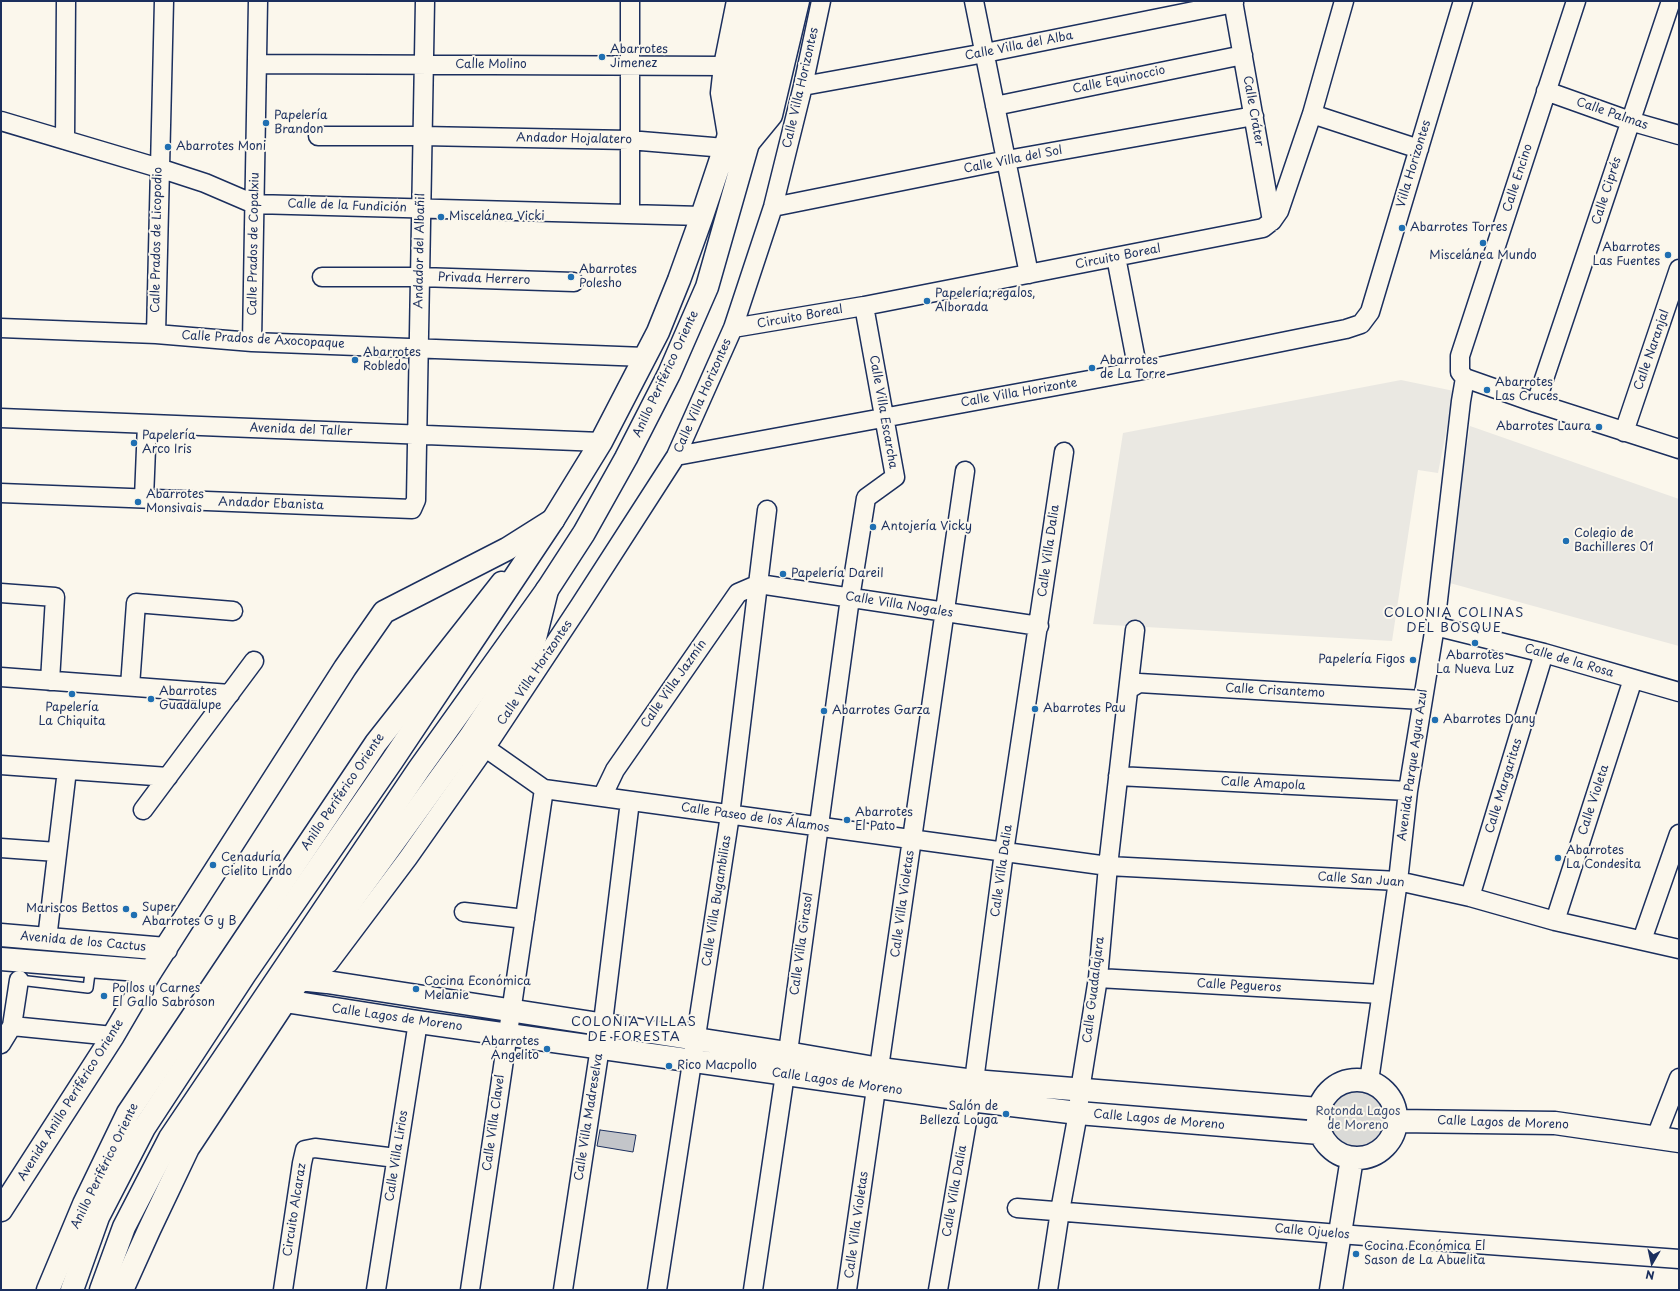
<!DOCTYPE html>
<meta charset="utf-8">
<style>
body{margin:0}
#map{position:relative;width:1680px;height:1291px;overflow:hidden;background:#fbf7ec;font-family:"Playpen Sans",sans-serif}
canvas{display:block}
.frame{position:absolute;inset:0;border:2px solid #1b2f5e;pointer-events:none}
.north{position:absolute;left:1632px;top:1243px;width:40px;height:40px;-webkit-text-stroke:3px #fbf7ec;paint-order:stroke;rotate:189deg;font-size:11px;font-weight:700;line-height:16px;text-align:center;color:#1b2f5e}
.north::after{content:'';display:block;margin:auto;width:14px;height:18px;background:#1b2f5e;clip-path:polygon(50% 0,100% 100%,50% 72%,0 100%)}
</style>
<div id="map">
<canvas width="1680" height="1291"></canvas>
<div class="frame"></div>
<div class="north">N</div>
</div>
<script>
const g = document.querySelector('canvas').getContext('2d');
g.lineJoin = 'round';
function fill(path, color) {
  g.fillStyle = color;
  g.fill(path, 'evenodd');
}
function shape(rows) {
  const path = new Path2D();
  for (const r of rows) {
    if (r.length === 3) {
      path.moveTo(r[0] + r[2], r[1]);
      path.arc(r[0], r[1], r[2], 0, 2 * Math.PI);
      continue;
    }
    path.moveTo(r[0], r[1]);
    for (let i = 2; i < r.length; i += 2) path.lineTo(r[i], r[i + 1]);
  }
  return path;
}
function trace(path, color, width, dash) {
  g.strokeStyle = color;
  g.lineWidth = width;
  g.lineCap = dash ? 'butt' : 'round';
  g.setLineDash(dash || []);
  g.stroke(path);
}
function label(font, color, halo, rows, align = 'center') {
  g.font = font + ' "Playpen Sans",sans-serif';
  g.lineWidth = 4;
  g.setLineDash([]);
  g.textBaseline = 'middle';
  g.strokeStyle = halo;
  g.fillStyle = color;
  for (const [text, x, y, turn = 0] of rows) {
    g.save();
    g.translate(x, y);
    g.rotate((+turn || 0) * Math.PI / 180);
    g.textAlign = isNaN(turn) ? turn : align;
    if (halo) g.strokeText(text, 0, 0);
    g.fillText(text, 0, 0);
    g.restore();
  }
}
fill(shape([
 [1401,380,1454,391,1438,473,1418,470,1392,641,1093,624,1123,433],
 [1470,426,1679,499,1679,646,1446,582]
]), '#eae8e2');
fill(shape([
 [1358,1119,29]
]), '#dadad7');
const building = shape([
 [600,1130,636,1135,633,1152,597,1146,600,1130]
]);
fill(building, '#c3c5c9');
trace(building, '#1b2f5e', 1);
const lane = shape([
 [19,978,19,980,88,988,91,966]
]);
const street = shape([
 [630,1,630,213],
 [974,1,1029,274],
 [1233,1,1272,221],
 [257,64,725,66],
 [803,86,985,53,1234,3],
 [1546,91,1630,121,1679,135],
 [995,106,1243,55],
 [1312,114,1419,149],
 [1,121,159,168,205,183,254,204,702,216],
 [318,136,422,136,629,140,725,148],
 [65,140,66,1],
 [773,207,1007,160,1254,116],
 [1116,257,1138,371],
 [322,277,420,277,574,282],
 [1,328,156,334,252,342,645,357],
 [733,328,864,306,1263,228,1272,221,1279,211,1312,114,1344,1],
 [156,334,164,1],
 [252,342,258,1],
 [1465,378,1460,372,1460,356,1576,1],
 [1465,378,1536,403,1679,449],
 [1536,403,1671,1],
 [1,418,601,442],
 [1624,432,1679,269],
 [676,456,1138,371,1346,329,1361,324,1370,312,1463,1],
 [1,493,412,509,416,500,425,1],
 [144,498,147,424],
 [759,584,1039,626],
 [1,593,55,597,50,681],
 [1435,626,1544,653,1679,692],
 [1,677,230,694],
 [130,686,136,603,233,611],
 [1129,689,1139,683,1422,700],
 [470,737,544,789,1108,866,1398,881,1470,897,1555,921,1679,949],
 [1,765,168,777],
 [1118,776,1408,791],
 [602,797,615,770,738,593,759,584],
 [143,810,254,661],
 [1,848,57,852],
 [1470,897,1544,653],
 [464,912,525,919],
 [1555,921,1633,679],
 [47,939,67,770],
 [1642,940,1679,834],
 [1098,978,1381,994],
 [300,979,329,963,408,858,486,747,580,605,676,456,733,328,773,207,803,86,821,1],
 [12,1026,113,1036],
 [1,1044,12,1026,19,980],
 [1369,1081,1398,881,1408,791,1435,626,1461,401,1465,378],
 [1656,1137,1679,1078],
 [1017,1208,1339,1234,1679,1259],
 [283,1290,302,1163,305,1150,315,1148,396,1158],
 [376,1290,418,1022],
 [470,1290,544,789],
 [563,1290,600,1047,630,801],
 [657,1290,730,815,767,510],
 [753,1290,785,1074,850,598,866,498,895,477,864,306],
 [847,1290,965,471],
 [938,1290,974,1081,1004,852,1064,452],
 [1048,1290,1060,1211,1078,1113,1080,1090,1098,978,1108,866,1135,630]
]);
const secondary = shape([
 [729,135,722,93,725,66,738,1],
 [748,143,771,115,798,1],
 [1,935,166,949],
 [1,959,151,971],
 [299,979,327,982,787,1053,880,1069,974,1081,1319,1109],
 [285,1001,418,1022,970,1100,1078,1113,1320,1133],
 [1357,1119,39],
 [1397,1121,1555,1123,1679,1141],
 [1,1210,113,1036,151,971,345,668,384,612,507,549,553,520],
 [48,1290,84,1204,128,1113,376,743,502,583],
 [122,1290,149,1230,188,1148,352,900,470,737,535,638,547,590],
 [1331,1290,1352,1158]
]);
const highway = shape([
 [352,900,359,864],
 [72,1290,98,1217,144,1128,245,974,392,761,477,634,553,520,601,442,658,332,679,280,702,216,729,135,759,1],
 [101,1290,124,1227,170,1138,419,769,547,590,584,533,626,458,669,374,707,287,748,143,781,1]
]);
trace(lane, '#1b2f5e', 12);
trace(street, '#1b2f5e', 21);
trace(secondary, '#1b2f5e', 25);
trace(highway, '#1b2f5e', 25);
trace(lane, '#fbf7ec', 9);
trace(street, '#fbf7ec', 18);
trace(secondary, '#fbf7ec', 22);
trace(highway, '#fbf7ec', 22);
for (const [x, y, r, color] of [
 [602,57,4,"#1f6fb2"],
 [266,123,4,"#1f6fb2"],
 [168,147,4,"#1f6fb2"],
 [441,217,4,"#1f6fb2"],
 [1402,228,4,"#1f6fb2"],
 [1483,243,4,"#1f6fb2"],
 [1668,255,4,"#1f6fb2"],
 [571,277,4,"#1f6fb2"],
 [927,301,4,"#1f6fb2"],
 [355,360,4,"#1f6fb2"],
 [1092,368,4,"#1f6fb2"],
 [1487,390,4,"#1f6fb2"],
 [1599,427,4,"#1f6fb2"],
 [134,443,4,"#1f6fb2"],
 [138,502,4,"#1f6fb2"],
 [873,527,4,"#1f6fb2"],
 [1566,541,4,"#1f6fb2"],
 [783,574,4,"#1f6fb2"],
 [1475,643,4,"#1f6fb2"],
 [1413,660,4,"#1f6fb2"],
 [72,694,4,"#1f6fb2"],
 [151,699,4,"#1f6fb2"],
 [1035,709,4,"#1f6fb2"],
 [824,711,4,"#1f6fb2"],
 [1435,720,4,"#1f6fb2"],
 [847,820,4,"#1f6fb2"],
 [1558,858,4,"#1f6fb2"],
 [213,865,4,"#1f6fb2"],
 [126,909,4,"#1f6fb2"],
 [134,915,4,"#1f6fb2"],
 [416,989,4,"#1f6fb2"],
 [104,996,4,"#1f6fb2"],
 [547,1049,4,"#1f6fb2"],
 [669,1066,4,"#1f6fb2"],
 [1006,1114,4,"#1f6fb2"],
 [1356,1254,4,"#1f6fb2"]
]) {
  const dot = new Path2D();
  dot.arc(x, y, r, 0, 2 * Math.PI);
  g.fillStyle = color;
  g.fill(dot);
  trace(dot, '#fbf7ec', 1.5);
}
label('12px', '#1b2f5e', '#fbf7ec', [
 ["Calle Villa del Alba",1019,46,-11],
 ["Calle Molino",491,65],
 ["Calle Equinoccio",1119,80,-12],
 ["Calle Villa Horizontes",801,88,-77],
 ["Calle Cráter",1253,111,80],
 ["Calle Palmas",1612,114,19],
 ["Andador Hojalatero",574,139,1],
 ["Calle Villa del Sol",1013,160,-11],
 ["Villa Horizontes",1414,164,-73],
 ["Calle Encino",1518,178,-72],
 ["Calle Ciprés",1607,191,-72],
 ["Calle de la Fundición",347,206,2],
 ["Calle Prados de Licopodio",157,240,-89],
 ["Calle Prados de Copalxiu",254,244,-89],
 ["Andador del Albañil",420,251,-89],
 ["Circuito Boreal",1118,257,-11],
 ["Privada Herrero",484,279,2],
 ["Circuito Boreal",800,317,-10],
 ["Calle Prados de Axocopaque",263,340,3],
 ["Calle Naranjal",1652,350,-71],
 ["Anillo Periférico Oriente",666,374,-65],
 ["Calle Villa Horizonte",1019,393,-10],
 ["Calle Villa Horizontes",703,396,-66],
 ["Calle Villa Escarcha",883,412,80],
 ["Avenida del Taller",301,430,2],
 ["Andador Ebanista",271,504,2],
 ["Calle Villa Dalia",1049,551,-82],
 ["Calle Villa Nogales",899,605,9],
 ["Calle de la Rosa",1569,661,16],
 ["Calle Villa Horizontes",535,673,-56],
 ["Calle Villa Jazmín",674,684,-55],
 ["Calle Crisantemo",1275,691,3],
 ["Avenida Parque Agua Azul",1413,765,-82],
 ["Calle Amapola",1263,784,3],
 ["Calle Margaritas",1504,786,-73],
 ["Anillo Periférico Oriente",343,792,-56],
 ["Calle Violeta",1594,800,-72],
 ["Calle Paseo de los Álamos",755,818,8],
 ["Calle Villa Dalia",1002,871,-82],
 ["Calle San Juan",1361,880,4],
 ["Calle Villa Bugambilias",717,901,-81],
 ["Calle Villa Violetas",903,904,-82],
 ["Avenida de los Cactus",83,942,5],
 ["Calle Villa Girasol",802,944,-82],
 ["Calle Pegueros",1239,986,3],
 ["Calle Guadalajara",1094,990,-83],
 ["Calle Lagos de Moreno",397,1018,8],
 ["Calle Lagos de Moreno",837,1082,8],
 ["Avenida Anillo Periférico Oriente",71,1100,-58],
 ["Calle Villa Madreselva",589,1117,-81],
 ["Calle Lagos de Moreno",1159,1120,5],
 ["Calle Villa Clavel",494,1123,-82],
 ["Calle Lagos de Moreno",1503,1123,2],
 ["Calle Villa Lirios",397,1156,-81],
 ["Anillo Periférico Oriente",105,1166,-64],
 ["Calle Villa Dalia",955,1191,-80],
 ["Circuito Alcaraz",295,1210,-81],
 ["Calle Villa Violetas",857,1225,-82],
 ["Calle Ojuelos",1312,1232,5]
]);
label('12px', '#1b2f5e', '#fbf7ec', [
 ["Abarrotes",610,50],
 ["Jimenez",610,64],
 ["Papelería",274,116],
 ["Brandon",274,130],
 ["Abarrotes Moni",176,147],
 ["Miscelánea Vicki",449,217],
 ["Abarrotes Torres",1410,228],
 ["Abarrotes",1660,248,"right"],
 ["Las Fuentes",1660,262,"right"],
 ["Miscelánea Mundo",1483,256,"center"],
 ["Abarrotes",579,270],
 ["Polesho",579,284],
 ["Papelería,regalos,",935,294],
 ["Alborada",935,308],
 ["Abarrotes",363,353],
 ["Robledo",363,367],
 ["Abarrotes",1100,361],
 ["de La Torre",1100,375],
 ["Abarrotes",1495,383],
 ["Las Cruces",1495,397],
 ["Abarrotes Laura",1591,427,"right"],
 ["Papelería",142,436],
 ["Arco Iris",142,450],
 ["Abarrotes",146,495],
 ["Monsivais",146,509],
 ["Antojería Vicky",881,527],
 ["Colegio de",1574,534],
 ["Bachilleres 01",1574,548],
 ["Papelería Dareil",791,574],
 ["Abarrotes",1475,656,"center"],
 ["La Nueva Luz",1475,670,"center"],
 ["Papelería Figos",1405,660,"right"],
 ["Abarrotes",159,692],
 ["Guadalupe",159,706],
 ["Papelería",72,708,"center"],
 ["La Chiquita",72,722,"center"],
 ["Abarrotes Pau",1043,709],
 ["Abarrotes Garza",832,711],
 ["Abarrotes Dany",1443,720],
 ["Abarrotes",855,813],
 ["El Pato",855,827],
 ["Abarrotes",1566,851],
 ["La Condesita",1566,865],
 ["Cenaduría",221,858],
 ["Cielito Lindo",221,872],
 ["Super",142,908],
 ["Abarrotes G y B",142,922],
 ["Mariscos Bettos",118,909,"right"],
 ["Cocina Económica",424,982],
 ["Melanie",424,996],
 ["Pollos y Carnes",112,989],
 ["El Gallo Sabroson",112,1003],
 ["Abarrotes",539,1042,"right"],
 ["Angelito",539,1056,"right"],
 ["Rico Macpollo",677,1066],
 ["Salón de",998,1107,"right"],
 ["Belleza Louga",998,1121,"right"],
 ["Cocina Económica El",1364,1247],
 ["Sason de La Abuelita",1364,1261]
], 'left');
label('12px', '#415176', '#fbf7ec', [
 ["Rotonda Lagos",1358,1112],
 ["de Moreno",1358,1126]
]);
g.letterSpacing = '1px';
label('13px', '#1b2f5e', '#fbf7ec', [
 ["COLONIA COLINAS",1454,613],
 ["DEL BOSQUE",1454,628],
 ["COLONIA VILLAS",634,1022],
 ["DE FORESTA",634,1037]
]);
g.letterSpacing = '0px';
</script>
